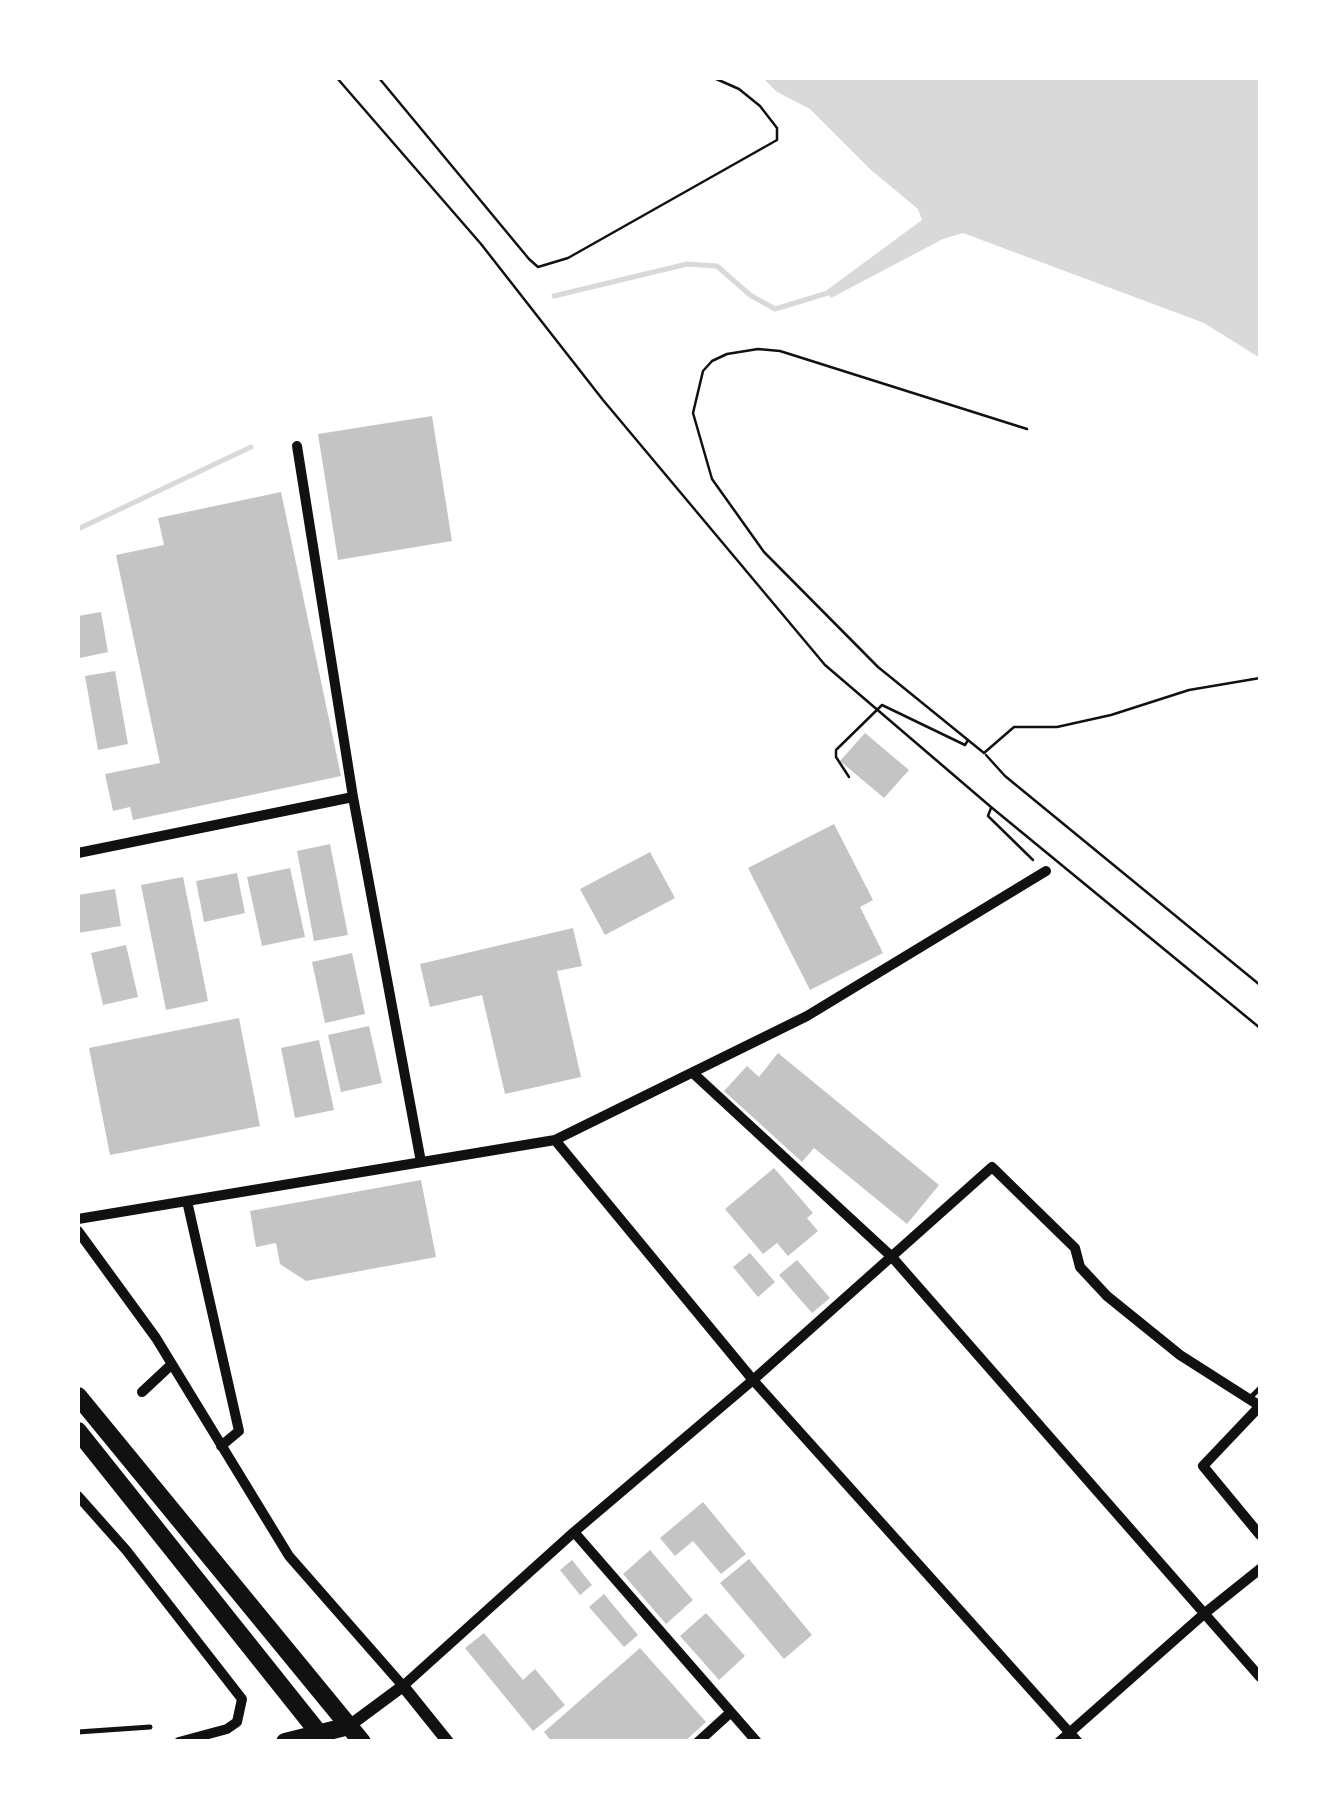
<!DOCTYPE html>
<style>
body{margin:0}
#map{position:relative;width:1338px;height:1819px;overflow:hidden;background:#fff;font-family:Montserrat,sans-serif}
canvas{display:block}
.frame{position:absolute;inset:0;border:80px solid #fff;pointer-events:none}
</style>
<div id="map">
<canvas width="1338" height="1819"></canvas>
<div class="frame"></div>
</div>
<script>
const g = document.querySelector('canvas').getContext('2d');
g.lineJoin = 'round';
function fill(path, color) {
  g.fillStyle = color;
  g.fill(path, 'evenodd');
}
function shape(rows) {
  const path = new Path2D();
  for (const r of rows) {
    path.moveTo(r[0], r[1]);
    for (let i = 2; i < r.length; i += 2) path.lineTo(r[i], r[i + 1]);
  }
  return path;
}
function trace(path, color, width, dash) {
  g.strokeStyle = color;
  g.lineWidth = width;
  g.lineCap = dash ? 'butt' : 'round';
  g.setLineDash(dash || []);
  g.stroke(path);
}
fill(shape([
 [763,78,1260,78,1260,358,1204,323,963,233,943,239,831,298,827,290,922,220,918,209,871,170,810,109,777,92]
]), '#d9d9d9');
trace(shape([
 [554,296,687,264,717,266,750,295,775,309,831,292],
 [78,529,251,447]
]), '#d9d9d9', 5);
fill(shape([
 [432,416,452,541,338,560,318,434],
 [281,492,341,776,133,820,130,807,113,811,105,774,160,763,116,555,164,545,158,518],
 [101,612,108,652,80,658,78,616],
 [115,671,128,744,98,750,85,676],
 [865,733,909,770,884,798,840,761],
 [834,824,873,900,860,907,883,953,810,990,748,868],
 [330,844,348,935,314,941,297,851],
 [650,852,675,898,605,935,580,889],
 [290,868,305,937,262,946,247,877],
 [237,873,245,913,204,922,196,881],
 [183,877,208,1001,166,1010,141,885],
 [115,889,121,926,78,933,78,895],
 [573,928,582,966,557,971,581,1077,505,1094,482,995,430,1007,420,964],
 [126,945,138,997,103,1005,91,953],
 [352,953,365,1014,325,1023,312,962],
 [239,1018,260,1126,110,1155,89,1048],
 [369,1026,382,1083,341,1092,328,1035],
 [319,1040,334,1110,295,1118,281,1048],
 [778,1053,939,1185,907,1224,814,1148,802,1162,724,1091,747,1066,759,1077],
 [774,1168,813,1213,807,1218,818,1231,788,1256,777,1243,763,1254,725,1209],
 [421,1180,436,1257,306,1281,280,1264,276,1243,256,1247,250,1211],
 [750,1253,775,1282,758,1297,733,1267],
 [797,1260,830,1298,812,1313,779,1275],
 [703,1502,746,1554,721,1574,693,1541,675,1556,660,1538],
 [650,1550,693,1600,666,1624,623,1574],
 [749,1559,812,1635,784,1659,720,1583],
 [572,1560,592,1585,580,1595,560,1570],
 [604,1594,638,1635,624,1647,589,1607],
 [706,1613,745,1656,719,1680,680,1636],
 [484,1633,523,1680,535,1669,565,1705,533,1731,465,1648],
 [640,1648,706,1722,684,1742,552,1742,544,1732]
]), '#c4c4c4');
trace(shape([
 [337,78,481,244,603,400,825,665,991,807,1260,1028],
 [379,78,529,259,538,267,568,258,777,140,777,128,760,106,739,89,714,78],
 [1027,429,780,351,758,349,727,354,712,361,703,371,693,413,712,479,764,552,878,667,984,753,1014,727,1057,727,1111,715,1189,690,1260,678],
 [986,755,1005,776,1260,985],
 [849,777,836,757,836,750,882,705,965,745,968,740],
 [991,808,988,816,1033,860]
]), '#111', 2.5);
trace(shape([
 [1249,1399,1260,1388],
 [78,1732,150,1727]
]), '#111', 5);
trace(shape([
 [297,446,353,797,421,1162],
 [78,853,353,797],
 [694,1074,892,1257,1260,1677],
 [555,1140,753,1380,1078,1742],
 [187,1201,239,1431,221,1446],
 [78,1219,555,1140,807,1016,1046,871],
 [78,1231,156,1338,289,1556,403,1686,574,1532,753,1380,992,1167,1075,1248,1080,1267,1107,1296,1180,1355,1260,1406,1203,1466,1260,1535],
 [142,1392,171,1365],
 [78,1496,126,1550,242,1699,237,1722,227,1729,179,1742],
 [574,1532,757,1742],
 [698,1742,731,1712],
 [1059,1742,1205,1613,1260,1569]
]), '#111', 10);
trace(shape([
 [349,1726,403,1686,448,1742]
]), '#111', 12);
trace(shape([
 [78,1396,362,1742],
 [78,1431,326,1742],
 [285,1742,349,1726]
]), '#111', 18);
</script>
